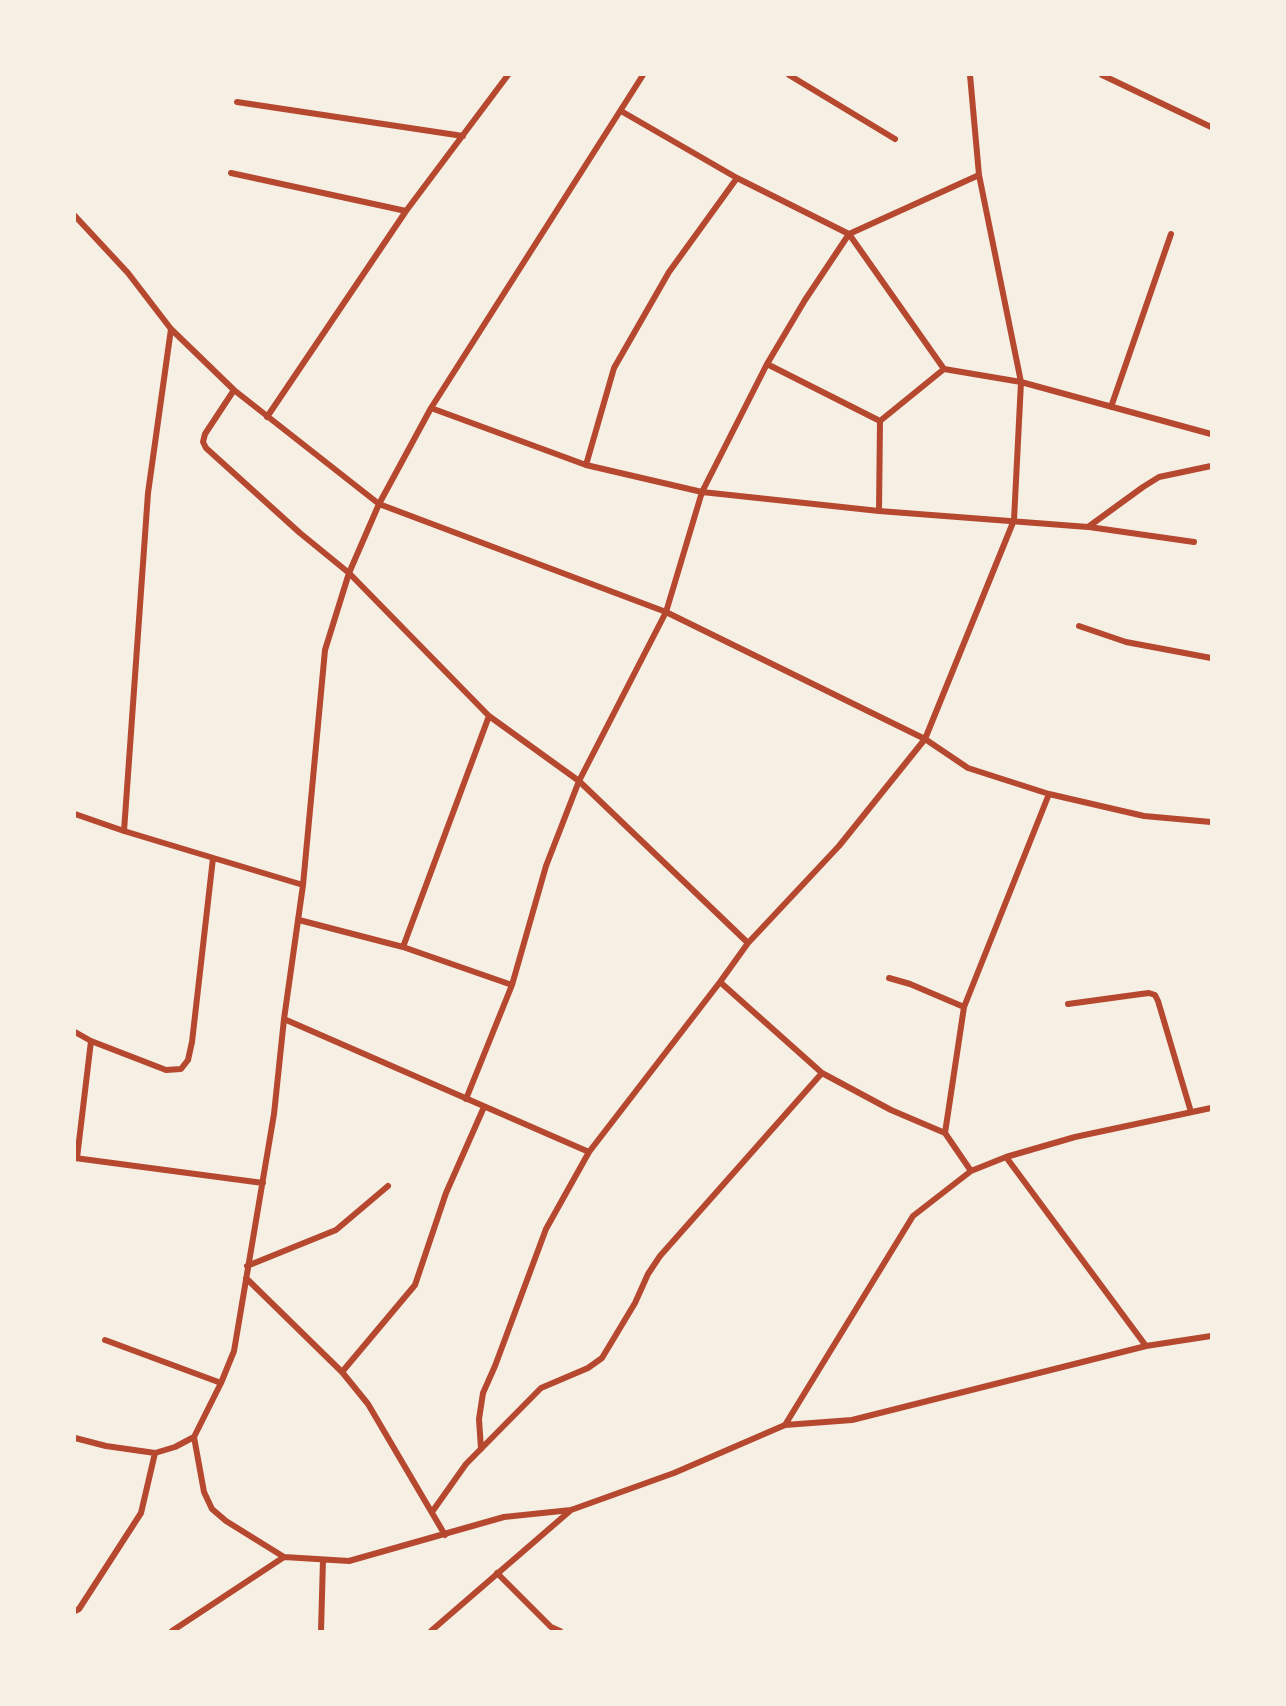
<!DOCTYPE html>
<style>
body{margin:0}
#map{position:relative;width:1286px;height:1706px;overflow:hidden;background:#f6efe4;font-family:Lora,serif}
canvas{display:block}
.frame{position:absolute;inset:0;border:76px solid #f6efe4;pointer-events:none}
</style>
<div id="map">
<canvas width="1286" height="1706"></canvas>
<div class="frame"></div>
</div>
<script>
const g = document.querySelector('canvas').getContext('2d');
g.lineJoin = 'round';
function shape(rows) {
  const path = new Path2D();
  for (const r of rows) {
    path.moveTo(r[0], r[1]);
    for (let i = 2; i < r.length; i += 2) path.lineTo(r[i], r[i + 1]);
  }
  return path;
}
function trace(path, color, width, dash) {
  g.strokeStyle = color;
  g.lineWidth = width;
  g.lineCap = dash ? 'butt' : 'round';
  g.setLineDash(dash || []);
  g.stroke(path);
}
trace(shape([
 [789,75,895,139],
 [1102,75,1211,127],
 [237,102,463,136],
 [621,111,737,178,849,234,944,369,1021,382,1211,434],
 [231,173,406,211],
 [75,216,128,273,171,329,234,390,379,504,666,612,925,739,968,768,1049,794,1144,816,1211,822],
 [767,364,880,421],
 [234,390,205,434,203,442,206,448,300,533,349,573,489,716,579,781,748,943],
 [1111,407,1171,234],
 [431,408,586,465,702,492,879,511,1088,527,1143,487,1159,477,1211,466],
 [267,417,406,211,508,75],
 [880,421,944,369],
 [586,465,614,368,669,272,737,178],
 [879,511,880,421],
 [1089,527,1194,542],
 [1079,626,1126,642,1211,658],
 [75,814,124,831,303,885],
 [124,831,148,493,171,329],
 [299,920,403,947,512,985],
 [403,947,489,716],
 [889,978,910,984,964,1007],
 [720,982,822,1073,891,1110,945,1133,971,1171],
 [1068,1004,1141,994,1149,993,1155,995,1158,1001,1191,1112],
 [284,1019,589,1152],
 [75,1032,91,1041,166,1070,181,1069,188,1060,192,1042,213,858],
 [466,1099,512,985,546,866,579,781,666,612,702,492,767,364,805,300,849,234,979,175],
 [945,1133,964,1007,1049,794],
 [1006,1157,1146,1346],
 [75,1158,263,1183],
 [77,1158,91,1041],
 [247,1266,336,1230,388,1186],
 [246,1278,342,1372,368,1404,445,1535],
 [105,1340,221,1383],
 [342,1372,415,1285,446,1193,484,1107],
 [785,1425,913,1216,971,1171,1006,1157,1075,1137,1211,1108],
 [194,1437,204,1492,212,1509,226,1521,284,1557,349,1561,504,1517,571,1510,674,1473,785,1425,852,1420,1146,1346,1211,1336],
 [75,1438,106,1446,155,1453,175,1447,194,1437,221,1383,234,1351,274,1114,284,1019,303,885,325,650,349,573,379,504,431,408,643,75],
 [481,1449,479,1419,483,1393,495,1366,546,1229,589,1152,720,982,748,943,839,846,925,739,1014,520,1021,382,979,175,970,75],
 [432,1512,466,1464,541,1388,588,1368,602,1358,635,1303,648,1274,660,1256,822,1073],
 [497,1573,551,1627,560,1631],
 [75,1611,79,1609,141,1513,155,1453],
 [172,1631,284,1557],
 [321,1631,323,1560],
 [431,1631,571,1510]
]), '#b5482f', 6);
</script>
